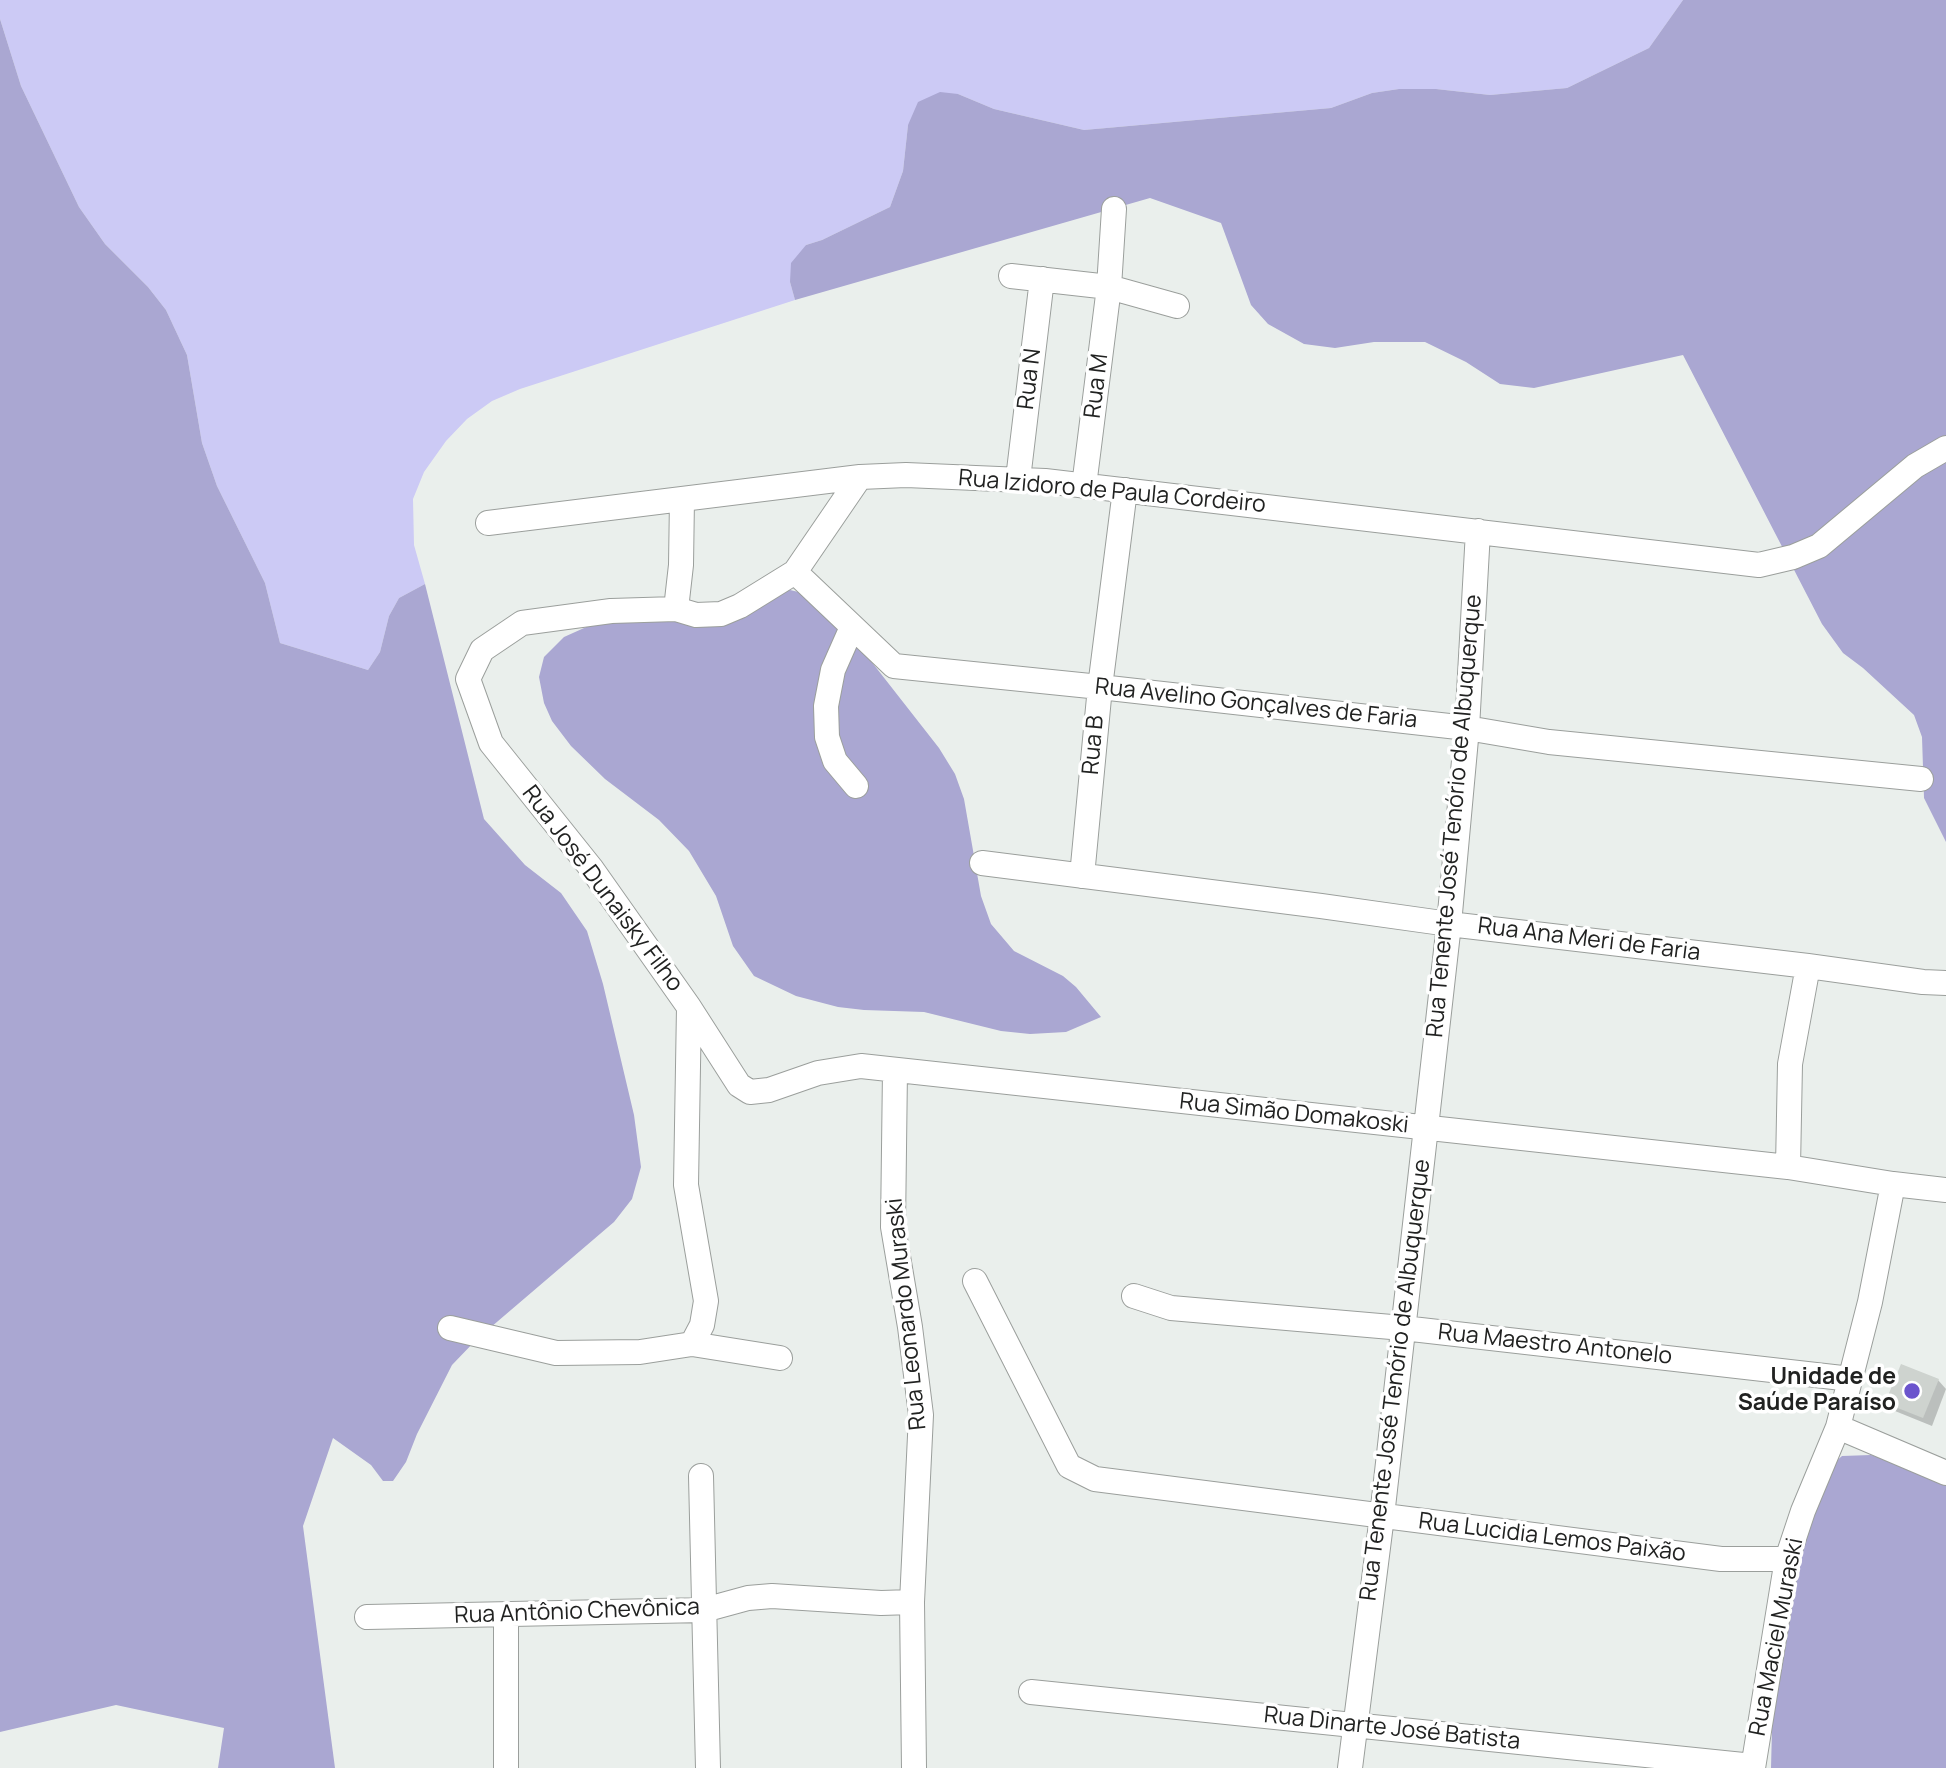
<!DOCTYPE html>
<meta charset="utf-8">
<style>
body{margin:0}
canvas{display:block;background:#eaefec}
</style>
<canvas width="1946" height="1768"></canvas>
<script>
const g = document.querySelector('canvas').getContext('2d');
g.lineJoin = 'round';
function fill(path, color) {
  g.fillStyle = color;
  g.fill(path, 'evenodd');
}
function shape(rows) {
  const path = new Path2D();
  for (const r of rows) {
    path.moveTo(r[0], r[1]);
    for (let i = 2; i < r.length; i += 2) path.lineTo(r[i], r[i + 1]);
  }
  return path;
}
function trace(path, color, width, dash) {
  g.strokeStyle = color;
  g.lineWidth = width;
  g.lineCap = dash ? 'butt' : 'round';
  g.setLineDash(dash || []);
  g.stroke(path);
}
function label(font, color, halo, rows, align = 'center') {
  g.font = font + ' Manrope,sans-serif';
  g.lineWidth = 7;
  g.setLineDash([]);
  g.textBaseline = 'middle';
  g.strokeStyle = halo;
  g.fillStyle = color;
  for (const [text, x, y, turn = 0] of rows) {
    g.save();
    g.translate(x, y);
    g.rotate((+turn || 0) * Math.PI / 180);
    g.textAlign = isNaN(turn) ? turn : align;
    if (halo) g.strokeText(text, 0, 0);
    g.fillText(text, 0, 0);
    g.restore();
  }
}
fill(shape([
 [0,0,1683,0,1649,48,1567,88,1490,95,1436,89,1399,89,1372,93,1331,108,1084,130,994,109,958,94,908,125,903,171,890,207,822,240,806,245,790,282,795,300,520,389,492,401,467,419,446,441,424,472,413,499,414,545,425,584,399,598,389,616,380,652,368,670,280,643,265,583,217,486,202,443,187,355,166,310,148,287,105,244,79,207,21,86,0,19]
]), '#cccaf5');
fill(shape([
 [1683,0,1946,0,1946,842,1924,798,1922,737,1914,715,1863,668,1843,653,1822,624,1683,355,1534,388,1500,384,1466,362,1425,342,1374,342,1335,348,1304,344,1268,324,1251,305,1221,223,1150,198,795,300,790,282,791,263,806,245,822,240,890,207,903,171,908,125,918,102,940,92,958,94,994,109,1084,130,1331,108,1372,93,1399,89,1436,89,1490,95,1567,88,1649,48],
 [0,19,21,86,79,207,105,244,148,287,166,310,187,355,202,443,217,486,265,583,280,643,368,670,380,652,389,616,399,598,425,584,484,819,525,865,561,893,587,931,603,984,634,1115,641,1167,632,1199,614,1222,477,1339,452,1365,417,1434,406,1462,393,1481,383,1481,371,1465,333,1438,303,1526,335,1768,218,1768,224,1728,116,1705,0,1732],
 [790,590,811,595,849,633,939,748,955,774,964,799,981,896,991,924,1014,951,1063,976,1076,987,1101,1017,1066,1032,1030,1034,1001,1031,924,1012,864,1010,838,1007,796,996,754,976,733,946,716,896,689,851,659,820,605,779,571,746,552,721,544,703,539,677,544,657,564,637,593,624,729,605],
 [1871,1455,1946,1481,1946,1768,1771,1768,1773,1690,1780,1623,1817,1478,1842,1456]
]), '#aaa7d2');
fill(shape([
 [1938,1380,1946,1389,1932,1426,1895,1411,1887,1403]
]), '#0003');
fill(shape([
 [1901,1364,1939,1379,1923,1418,1885,1403]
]), '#ced3cf');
const minor = shape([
 [1011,276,1109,287,1177,306],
 [1018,479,1042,279],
 [1084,486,1109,287,1114,209],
 [488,523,860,477,906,475,1045,481,1759,565,1793,557,1819,546,1915,466,1946,448],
 [795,572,894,666,1100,687,1467,728,1549,742,1921,779],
 [676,609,681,565,682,499],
 [852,627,833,670,826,706,827,737,835,761,856,786],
 [982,863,1321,906,1449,924,1808,966,1923,982,1946,983],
 [1082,876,1100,687,1125,490],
 [689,1007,739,1085,750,1092,769,1090,818,1073,861,1066,1788,1167,1893,1184,1946,1190],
 [895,1070,893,1227,910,1327,921,1415,912,1602,914,1768],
 [1788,1167,1790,1064,1808,966],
 [975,1281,1069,1466,1095,1479,1721,1559,1787,1559],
 [1134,1296,1171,1308,1403,1328,1851,1379],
 [450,1328,556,1353,640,1352,692,1344,780,1358],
 [692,1344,702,1325,706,1301,686,1185,689,1007,591,868,491,743,468,679,482,650,522,623,611,611,676,609,696,615,721,614,740,606,795,572,860,477],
 [1838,1427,1946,1473],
 [701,1476,708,1768],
 [506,1615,506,1768],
 [367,1617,704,1610,748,1598,772,1596,881,1603,912,1602],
 [1031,1692,1753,1766],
 [1350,1768,1382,1516,1449,924,1467,728,1478,531],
 [1753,1768,1787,1559,1803,1511,1838,1427,1870,1302,1893,1184]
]);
trace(minor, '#9b9f9c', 26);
trace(minor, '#fff', 24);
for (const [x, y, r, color] of [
 [1912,1391,9,"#6b54cd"]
]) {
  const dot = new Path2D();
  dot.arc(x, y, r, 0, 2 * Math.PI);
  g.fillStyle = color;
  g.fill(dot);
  trace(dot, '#fff', 2.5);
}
label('23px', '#212221', '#fff', [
 ["Rua N",1030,379,-83],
 ["Rua M",1097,386,-83],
 ["Rua Izidoro de Paula Cordeiro",1112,492,5],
 ["Rua Avelino Gonçalves de Faria",1256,704,6],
 ["Rua B",1094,745,-85],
 ["Rua Tenente José Tenório de Albuquerque",1455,816,-85],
 ["Rua José Dunaisky Filho",602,889,53],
 ["Rua Ana Meri de Faria",1589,940,7],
 ["Rua Simão Domakoski",1294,1114,6],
 ["Rua Leonardo Muraski",907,1314,-96],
 ["Rua Maestro Antonelo",1555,1345,6],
 ["Rua Tenente José Tenório de Albuquerque",1396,1380,-83],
 ["Rua Lucidia Lemos Paixão",1552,1538,7],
 ["Rua Antônio Chevônica",577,1612,-2],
 ["Rua Maciel Muraski",1777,1637,-79],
 ["Rua Dinarte José Batista",1392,1729,6]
]);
label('bold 23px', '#212221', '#fff', [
 ["Unidade de",1896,1378],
 ["Saúde Paraíso",1896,1404]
], 'right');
</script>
